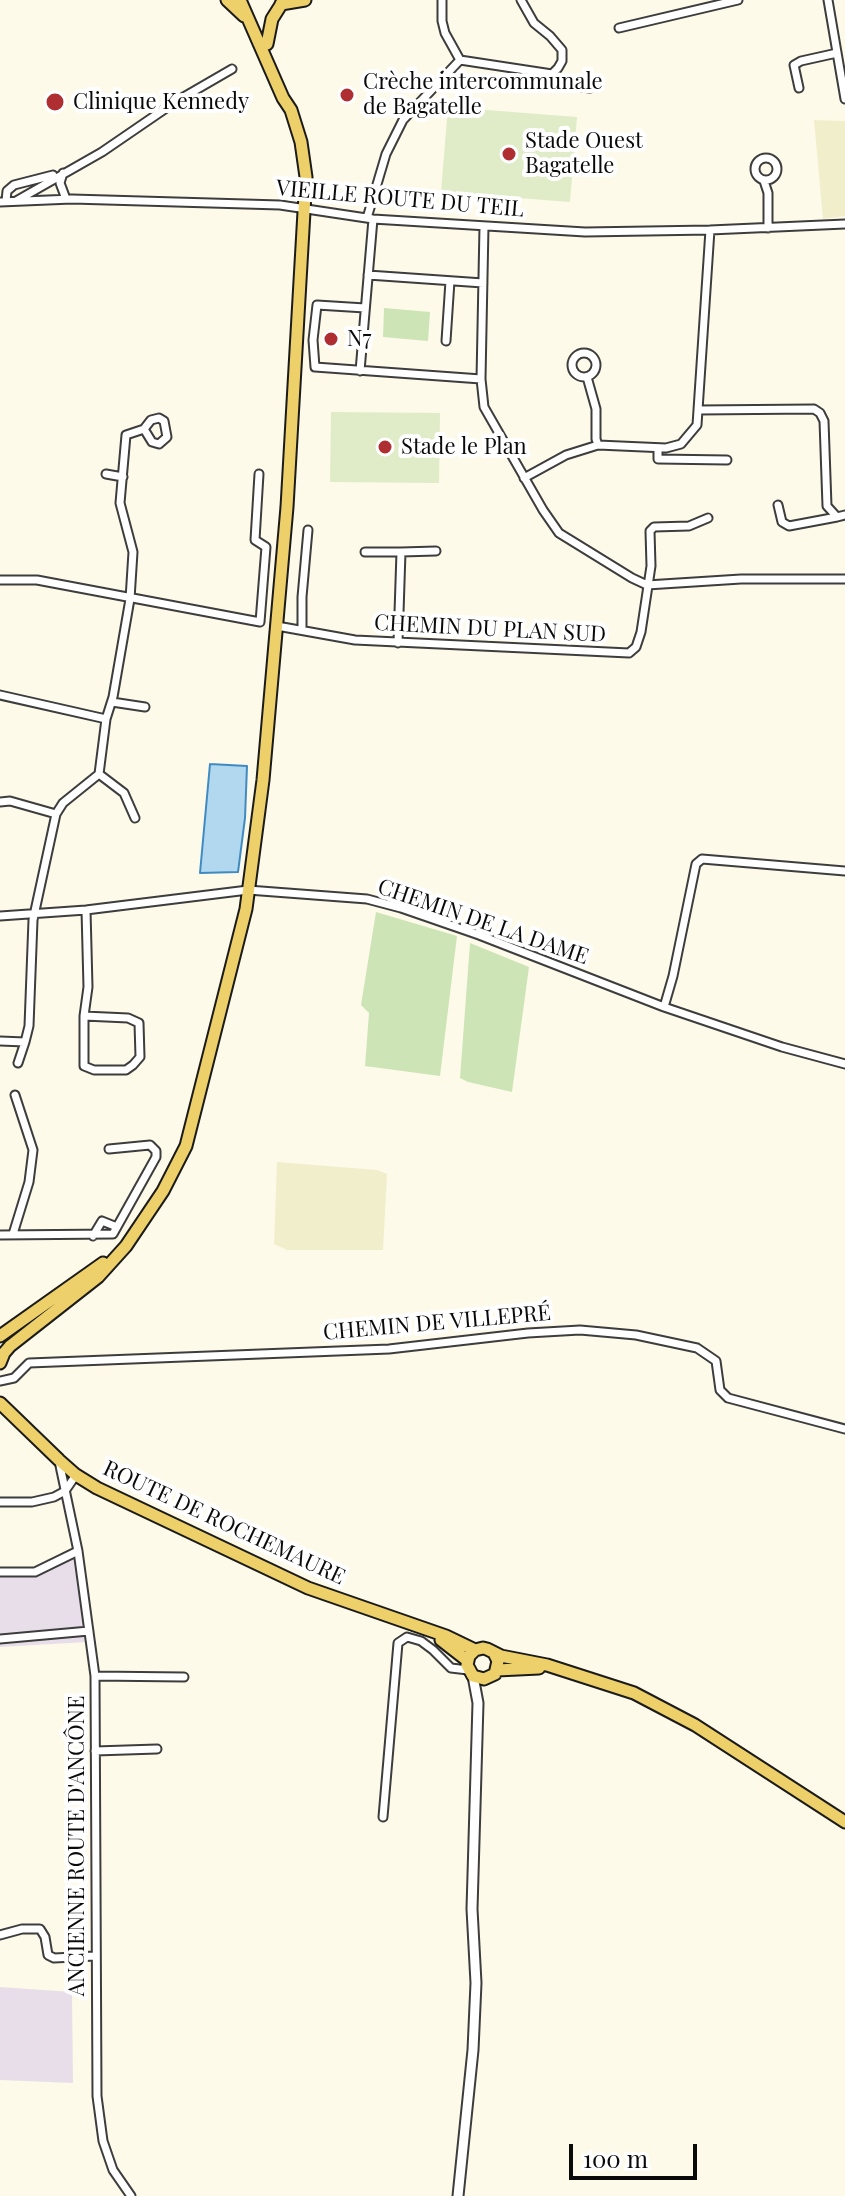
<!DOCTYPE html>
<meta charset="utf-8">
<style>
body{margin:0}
#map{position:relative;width:845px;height:2196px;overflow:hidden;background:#fdfae9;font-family:"Playfair Display",serif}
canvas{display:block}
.scale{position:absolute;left:569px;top:2144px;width:128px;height:36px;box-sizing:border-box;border:4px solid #0a0a0a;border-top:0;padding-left:10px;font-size:24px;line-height:28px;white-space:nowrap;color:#0a0a0a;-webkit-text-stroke:6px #fff;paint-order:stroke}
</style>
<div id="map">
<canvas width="845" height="2196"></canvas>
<div class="scale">100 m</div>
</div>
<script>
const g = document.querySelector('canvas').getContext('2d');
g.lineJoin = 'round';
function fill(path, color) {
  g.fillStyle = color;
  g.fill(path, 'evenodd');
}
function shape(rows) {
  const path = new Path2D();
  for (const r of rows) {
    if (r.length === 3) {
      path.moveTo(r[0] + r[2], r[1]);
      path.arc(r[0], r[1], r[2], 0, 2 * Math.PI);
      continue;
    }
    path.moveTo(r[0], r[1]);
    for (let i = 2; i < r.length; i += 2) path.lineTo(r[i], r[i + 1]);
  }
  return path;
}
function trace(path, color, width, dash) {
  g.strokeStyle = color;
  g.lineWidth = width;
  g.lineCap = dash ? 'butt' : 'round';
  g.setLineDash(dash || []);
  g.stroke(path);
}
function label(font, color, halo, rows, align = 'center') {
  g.font = font + ' "Playfair Display",serif';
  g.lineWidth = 8;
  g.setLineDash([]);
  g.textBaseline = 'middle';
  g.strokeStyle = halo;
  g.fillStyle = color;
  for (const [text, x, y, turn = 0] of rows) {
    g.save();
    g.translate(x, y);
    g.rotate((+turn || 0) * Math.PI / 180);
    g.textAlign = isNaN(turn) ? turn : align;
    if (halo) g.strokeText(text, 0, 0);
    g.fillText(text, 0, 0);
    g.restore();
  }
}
fill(shape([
 [73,1557,87,1642,0,1647,0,1575,37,1574],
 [0,1987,72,1992,73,2083,0,2080]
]), '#e8dee9');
fill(shape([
 [814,120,845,121,845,216,823,219],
 [277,1162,377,1170,387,1174,383,1250,287,1250,274,1244]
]), '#f1eecc');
fill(shape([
 [384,308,430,312,428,341,383,337],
 [376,912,457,936,440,1076,365,1066,369,1013,361,1005],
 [470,943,529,967,512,1092,468,1082,460,1078]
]), '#cde4b6');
fill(shape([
 [448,107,577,117,570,202,441,192],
 [331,412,440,413,439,483,330,482]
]), '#dfecc7');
const water = shape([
 [210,764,247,766,245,818,238,872,200,873,210,764]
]);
fill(water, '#b2d8f0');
trace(water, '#3f8bc1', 2);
const minor = shape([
 [442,0,442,21,445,33,460,60],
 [828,0,845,99],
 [619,28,738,0],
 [460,60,552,74,558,68,562,61,562,50,550,36,534,23,521,0],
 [552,74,564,85,590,88],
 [799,88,794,65,801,61,837,53],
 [766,169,11],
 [63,173,60,183,66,199],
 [764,181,768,193,768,228],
 [6,201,7,191,14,185,53,175],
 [16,201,102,152,175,102,232,69],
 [0,202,72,199,280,205,373,219,585,232,710,230,845,224],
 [367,218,386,154,403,120,460,60],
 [484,226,481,379,484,407,543,510,559,533,632,578,647,585,741,579,845,579],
 [368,275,483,283],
 [365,308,317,305,313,340,315,367,481,379],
 [446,341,450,281],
 [584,365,12],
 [360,371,373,219],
 [587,377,596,409,596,439,598,445],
 [698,410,710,230],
 [658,448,658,459,727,460],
 [106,474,123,477],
 [524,478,566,455,598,445,666,448,681,444,697,425,698,410,814,409,820,413,824,421,827,506,837,517,845,515],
 [778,505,782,522,789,526,837,517],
 [365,552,401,552],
 [0,580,37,580,260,622,266,547,255,540,259,474],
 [277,626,355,640,629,653,636,647,641,632,651,566,650,531,654,527,689,526,708,518],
 [302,630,302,597,308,530],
 [398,643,401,552,436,551],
 [0,695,106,719],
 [112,702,145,707],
 [99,774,124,793,135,818],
 [0,802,10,801,56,814],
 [0,916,86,910,248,890,367,899,401,908,479,935,664,1007,782,1047,845,1064],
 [664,1007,673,976,696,864,702,859,845,871],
 [84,1016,128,1018,139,1023,140,1057,133,1065,126,1070,94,1070,84,1066,84,1016,88,987,86,910],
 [0,1041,25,1042,29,1026,33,920,56,814,63,803,99,774,106,719,113,697,130,599,133,552,120,503,126,435,144,429,151,420,159,418,164,421,167,437,159,444,152,442,144,429],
 [18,1063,25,1042],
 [13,1234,29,1182,33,1150,15,1095],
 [0,1235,113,1234,156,1157,156,1151,150,1145,109,1149],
 [93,1236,102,1221,117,1227],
 [0,1381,14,1378,29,1363,389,1349,528,1333,580,1330,636,1335,697,1348,716,1361,720,1390,728,1398,845,1429],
 [59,1461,78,1551,95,1676,97,2096,103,2141,113,2170,131,2196],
 [0,1502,32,1502,54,1497,65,1491,76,1475],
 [0,1572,35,1572,78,1551],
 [0,1639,89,1631],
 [95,1676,184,1677],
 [95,1751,157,1749],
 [383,1817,398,1643,407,1637,421,1641,433,1650,451,1668,468,1670],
 [0,1935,22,1929,40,1929,45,1937,48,1955,54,1958,95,1956]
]);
const tertiary = shape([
 [458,2196,473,2050,476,1983,472,1909,478,1703,473,1676]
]);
const primary = shape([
 [227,0,244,16],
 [281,4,305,0],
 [267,44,272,19,284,0],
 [0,1336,103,1263],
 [0,1363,4,1353,10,1346,98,1277,126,1246,163,1191,186,1146,246,909,263,780,287,507,306,177,301,142,291,110,283,98,240,0],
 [0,1403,59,1460,76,1475,97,1488,308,1588,446,1636,475,1650],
 [441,1640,468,1661],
 [494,1653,498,1661,495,1674,484,1679,473,1676,467,1665,469,1656,475,1650,483,1648,487,1649,501,1656,547,1665,634,1693,695,1725,845,1822],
 [497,1670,539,1668]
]);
trace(minor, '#3d3d3d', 11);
trace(tertiary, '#3d3d3d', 13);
trace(primary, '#1b1b1b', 15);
trace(minor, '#fff', 7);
trace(tertiary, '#fff', 9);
trace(primary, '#edd069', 11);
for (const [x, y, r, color] of [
 [347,95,8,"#ae2e32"],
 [55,102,10,"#ae2e32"],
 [509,154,8,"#ae2e32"],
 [331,339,8,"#ae2e32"],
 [385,447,8,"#ae2e32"]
]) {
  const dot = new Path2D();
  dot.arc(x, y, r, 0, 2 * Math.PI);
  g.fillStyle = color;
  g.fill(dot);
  trace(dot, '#fff', 3);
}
label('22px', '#0a0a0a', '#fff', [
 ["Crèche intercommunale",363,82],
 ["de Bagatelle",363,107],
 ["Clinique Kennedy",73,102],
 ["Stade Ouest",525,141],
 ["Bagatelle",525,166],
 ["N7",347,339],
 ["Stade le Plan",401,447]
], 'left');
label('22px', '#0a0a0a', '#fff', [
 ["VIEILLE ROUTE DU TEIL",400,199,5],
 ["CHEMIN DU PLAN SUD",490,629,3],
 ["CHEMIN DE LA DAME",483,922,19],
 ["CHEMIN DE VILLEPRÉ",437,1323,-5],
 ["ROUTE DE ROCHEMAURE",224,1523,25],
 ["ANCIENNE ROUTE D'ANCÔNE",77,1846,-90]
]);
</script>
